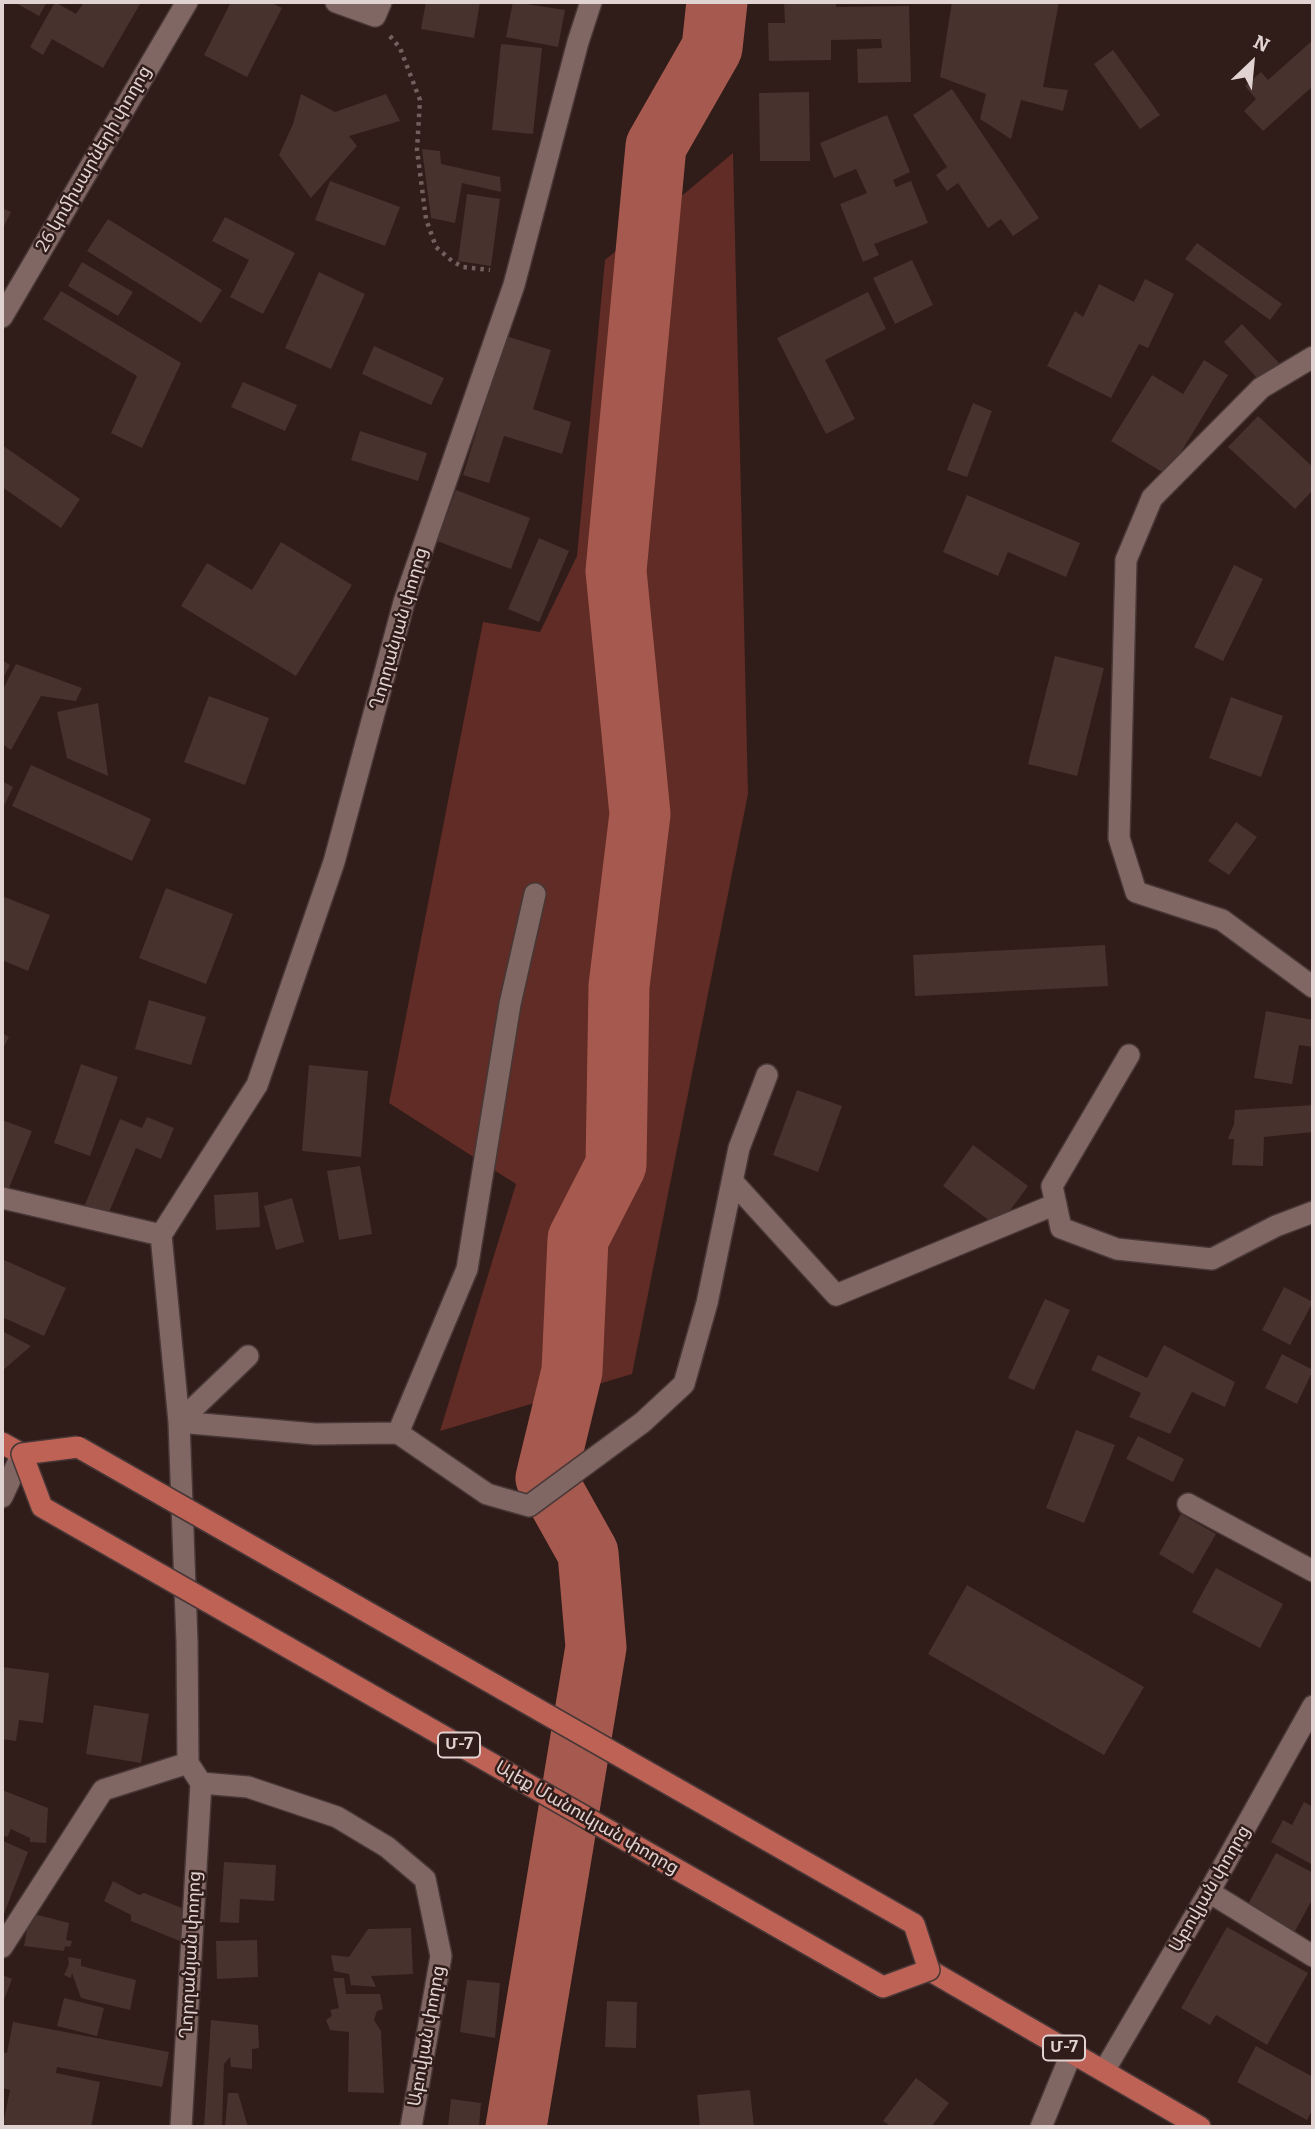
<!DOCTYPE html>
<meta charset="utf-8">
<style>
body{margin:0}
#map{position:relative;width:1315px;height:2129px;overflow:hidden;background:#301c19;font-family:Bitter,serif}
canvas{display:block}
.frame{position:absolute;inset:0;border:4px solid #e1d3d1;pointer-events:none}
.north{position:absolute;left:1217px;top:28px;width:70px;height:70px;-webkit-text-stroke:5px #301c19;paint-order:stroke;rotate:26deg;font-size:19px;font-weight:700;line-height:28px;text-align:center;color:#e1d3d1}
.north::after{content:'';display:block;margin:auto;width:24px;height:32px;background:#e1d3d1;clip-path:polygon(50% 0,100% 100%,50% 72%,0 100%)}
</style>
<div id="map">
<canvas width="1315" height="2129"></canvas>
<div class="frame"></div>
<div class="north">N</div>
</div>
<script>
const g = document.querySelector('canvas').getContext('2d');
g.lineJoin = 'round';
function fill(path, color) {
  g.fillStyle = color;
  g.fill(path, 'evenodd');
}
function shape(rows) {
  const path = new Path2D();
  for (const r of rows) {
    path.moveTo(r[0], r[1]);
    for (let i = 2; i < r.length; i += 2) path.lineTo(r[i], r[i + 1]);
  }
  return path;
}
function trace(path, color, width, dash) {
  g.strokeStyle = color;
  g.lineWidth = width;
  g.lineCap = dash ? 'butt' : 'round';
  g.setLineDash(dash || []);
  g.stroke(path);
}
function label(font, color, halo, rows, align = 'center') {
  g.font = font + ' Bitter,"Noto Sans Armenian",serif';
  g.lineWidth = 5;
  g.setLineDash([]);
  g.textBaseline = 'middle';
  g.strokeStyle = halo;
  g.fillStyle = color;
  for (const [text, x, y, turn = 0] of rows) {
    g.save();
    g.translate(x, y);
    g.rotate((+turn || 0) * Math.PI / 180);
    g.textAlign = isNaN(turn) ? turn : align;
    if (halo) g.strokeText(text, 0, 0);
    g.fillText(text, 0, 0);
    g.restore();
  }
}
fill(shape([
 [733,153,748,794,632,1374,440,1431,516,1184,389,1103,483,622,540,632,577,556,605,260]
]), '#602c25');
trace(shape([
 [516,2127,596,1647,588,1553,546,1478,572,1371,578,1239,616,1165,619,986,640,814,616,571,656,146,712,48,717,2]
]), '#a6594e', 61);
fill(shape([
 [14,2,47,2,39,16],
 [55,2,76,14,84,2,135,2,140,4,103,68,52,39,43,55,30,47],
 [231,2,270,2,282,8,247,77,204,55],
 [426,2,480,2,474,38,421,29],
 [513,2,565,10,558,47,506,37],
 [784,2,836,2,836,7,909,6,911,82,858,83,857,49,882,48,881,39,831,40,831,60,769,61,768,23,785,23],
 [952,2,1059,2,1043,87,1068,90,1063,111,1021,100,1011,139,980,119,986,94,940,77],
 [1313,40,1313,86,1263,131,1244,111,1256,99,1245,86,1261,72,1268,80],
 [501,44,542,48,533,134,492,130],
 [1113,50,1160,115,1140,129,1094,64],
 [952,89,1039,218,1013,236,1001,219,988,228,958,183,947,191,936,175,947,167,913,115],
 [809,92,810,161,760,161,759,93],
 [301,94,335,112,386,94,400,121,349,136,357,146,311,198,279,155,293,124],
 [887,115,910,172,893,180,896,187,911,181,928,223,874,244,879,255,863,262,840,204,867,193,856,169,834,178,820,143],
 [422,149,440,151,441,164,500,177,501,192,462,183,455,223,431,218],
 [330,181,400,207,385,246,315,220],
 [467,194,500,199,491,266,458,261],
 [2,208,11,212,2,230],
 [225,217,295,253,263,314,230,297,249,260,212,241],
 [108,219,222,290,201,323,87,251],
 [1197,243,1282,304,1270,320,1185,259],
 [912,260,933,305,895,324,873,278],
 [82,262,133,292,118,316,68,286],
 [319,272,365,294,331,369,285,348],
 [1145,279,1174,294,1148,348,1139,344,1111,398,1047,366,1075,311,1083,317,1099,284,1134,302],
 [61,291,181,363,142,448,111,433,137,376,43,319],
 [868,292,886,329,825,360,855,419,826,434,777,338],
 [1242,324,1280,364,1257,378,1224,342],
 [506,336,551,350,533,409,571,422,562,454,504,436,489,483,463,475],
 [374,346,444,378,431,405,362,374],
 [1204,360,1228,375,1167,475,1111,441,1152,375,1183,394],
 [243,382,297,405,285,431,231,407],
 [973,403,992,411,967,477,947,470],
 [1258,416,1313,467,1313,490,1295,509,1228,447],
 [360,431,427,453,418,481,351,460],
 [2,445,80,499,61,528,2,487],
 [456,490,530,518,511,569,437,541],
 [967,495,1080,543,1066,577,1008,552,998,576,943,552],
 [539,538,569,551,539,622,508,609],
 [281,542,352,585,296,676,181,606,207,563,252,590],
 [1234,565,1263,579,1223,661,1194,647],
 [1055,656,1104,668,1077,776,1028,764],
 [2,660,10,665,2,680],
 [16,664,82,688,76,701,41,696,11,750,2,744,2,691],
 [209,696,269,718,245,785,184,762],
 [1231,697,1283,716,1261,777,1209,758],
 [98,703,108,776,67,758,57,712],
 [31,765,151,819,132,861,12,806],
 [2,781,13,787,2,810],
 [1236,822,1257,837,1229,875,1208,861],
 [166,888,233,914,206,984,139,958],
 [2,896,50,915,28,971,2,960],
 [1105,945,1108,986,915,996,913,955],
 [149,1000,206,1017,191,1065,135,1049],
 [1266,1011,1313,1020,1313,1047,1299,1045,1292,1084,1254,1078],
 [2,1033,9,1037,2,1050],
 [81,1064,118,1077,90,1156,54,1143],
 [309,1065,368,1071,361,1157,302,1151],
 [797,1090,842,1106,818,1172,773,1155],
 [1313,1105,1313,1132,1264,1137,1263,1166,1232,1165,1234,1139,1228,1139,1234,1124,1235,1110],
 [147,1117,174,1128,161,1159,136,1148,107,1217,84,1207,120,1119,142,1128],
 [2,1120,32,1131,7,1193,2,1191],
 [973,1145,1028,1186,998,1227,943,1186],
 [360,1166,372,1234,339,1240,327,1171],
 [258,1192,260,1227,216,1230,214,1195],
 [292,1198,304,1242,276,1250,264,1206],
 [2,1259,66,1288,44,1336,2,1317],
 [1284,1287,1313,1302,1290,1345,1262,1330],
 [1045,1299,1070,1310,1034,1390,1008,1378],
 [2,1331,31,1346,2,1371],
 [1164,1345,1235,1382,1225,1407,1192,1392,1170,1434,1129,1417,1141,1393,1091,1370,1098,1355,1147,1378],
 [1282,1354,1313,1370,1297,1404,1265,1388],
 [1076,1430,1115,1445,1084,1523,1046,1508],
 [1138,1436,1184,1459,1173,1482,1126,1459],
 [1181,1514,1216,1534,1193,1574,1159,1554],
 [1216,1568,1283,1604,1260,1648,1192,1612],
 [967,1585,1144,1687,1104,1755,928,1654],
 [2,1667,49,1673,43,1723,19,1720,16,1741,2,1739],
 [94,1705,149,1714,141,1763,86,1754],
 [2,1790,48,1808,46,1843,30,1842,30,1838,11,1829,7,1837,2,1835],
 [1304,1802,1313,1807,1313,1865,1271,1842,1283,1820,1292,1825],
 [3,1841,28,1852,2,1919,2,1844],
 [1276,1853,1313,1873,1313,1898,1294,1933,1246,1908],
 [224,1862,276,1865,274,1901,240,1899,239,1923,220,1922],
 [113,1881,139,1895,144,1893,187,1910,182,1942,131,1921,131,1915,104,1901],
 [30,1913,69,1923,66,1940,72,1941,70,1947,65,1946,64,1951,24,1946],
 [1227,1927,1308,1973,1267,2045,1216,2015,1210,2025,1181,2008],
 [411,1928,413,1974,371,1976,376,1987,351,1985,349,1974,334,1971,331,1955,349,1957,368,1929],
 [257,1940,258,1977,217,1979,216,1941],
 [68,1957,81,1959,81,1966,136,1980,130,2010,81,1998,72,1973,71,1978,64,1975,69,1964],
 [2,1975,12,1979,2,2005],
 [333,1978,344,1978,346,1994,380,1994,383,2009,377,2011,374,2020,381,2031,384,2093,348,2092,349,2032,330,2030,326,2020,332,2016,330,2010,339,2008],
 [467,1980,500,1983,495,2038,460,2032],
 [64,1998,104,2008,97,2036,57,2026],
 [607,2001,637,2002,636,2048,605,2047],
 [211,2020,258,2025,259,2048,252,2049,252,2069,231,2067,230,2057,224,2064,222,2127,204,2127],
 [13,2022,169,2052,162,2087,57,2067,56,2073,100,2082,91,2127,18,2127,3,2124,10,2090,2,2088,2,2052,7,2053],
 [1256,2046,1313,2077,1313,2109,1307,2120,1237,2082],
 [916,2078,949,2103,931,2127,892,2127,883,2121],
 [750,2090,754,2127,700,2127,697,2095],
 [228,2093,238,2093,248,2127,225,2127],
 [451,2099,481,2103,479,2127,448,2127]
]), '#47322e');
const minor = shape([
 [336,2,375,16,381,2],
 [2,317,187,2],
 [1313,357,1261,388,1152,498,1126,560,1119,838,1136,892,1222,920,1313,987],
 [1129,1055,1052,1186,1061,1228,1117,1249,1212,1259,1276,1226,1313,1212],
 [733,1182,836,1295,1056,1204],
 [2,1198,161,1235,179,1422,187,1642,188,1763,201,1783,248,1787,337,1817,387,1847,425,1879,441,1956,411,2127],
 [161,1235,257,1085,334,862,404,602,514,285,578,42,591,2],
 [248,1356,179,1422,315,1434,398,1433,467,1269,510,1004,535,894],
 [398,1433,487,1494,529,1506,643,1422,684,1384,707,1303,739,1148,767,1075],
 [2,1497,22,1454],
 [1188,1504,1313,1571],
 [1209,1892,1313,1956],
 [2,1947,103,1790,188,1763],
 [1104,2071,1209,1892,1313,1706],
 [181,2127,201,1783],
 [1041,2127,1072,2052]
]);
const major = shape([
 [2,1443,22,1454],
 [929,1970,1200,2127]
]);
trace(minor, '#473736', 24);
trace(major, '#473736', 24);
trace(shape([
 [390,36,400,48,420,100,417,150,426,219,436,247,452,261,463,267,490,270]
]), '#72605e', 4.5, [3.5, 5]);
trace(minor, '#806763', 21);
trace(major, '#be6256', 21);
const majorBridge = shape([
 [78,1447,914,1924,929,1970,883,1987,42,1507,22,1454,78,1447]
]);
trace(majorBridge, '#473736', 24, []);
trace(majorBridge, '#be6256', 21);
for (const [x, y, w] of [
 [459,1745,42],
 [1064,2048,42]
]) {
  const box = new Path2D();
  box.roundRect(x - w / 2, y - 12.5, w, 25, 5);
  g.fillStyle = '#301c19';
  g.fill(box);
  trace(box, '#e1d3d1', 2);
}
label('bold 16px', '#e1d3d1', null, [
 ["Մ-7",459,1745],
 ["Մ-7",1064,2048]
]);
label('18px', '#e1d3d1', '#301c19', [
 ["26 կոմիսարների փողոց",94,159,-60],
 ["Ղորղանյան փողոց",399,629,-74],
 ["Ալեք Մանուկյան փողոց",587,1818,30],
 ["Աբովյան փողոց",1210,1889,-60],
 ["Ղորղանյան փողոց",191,1955,-87],
 ["Աբովյան փողոց",427,2036,-80]
]);
</script>
